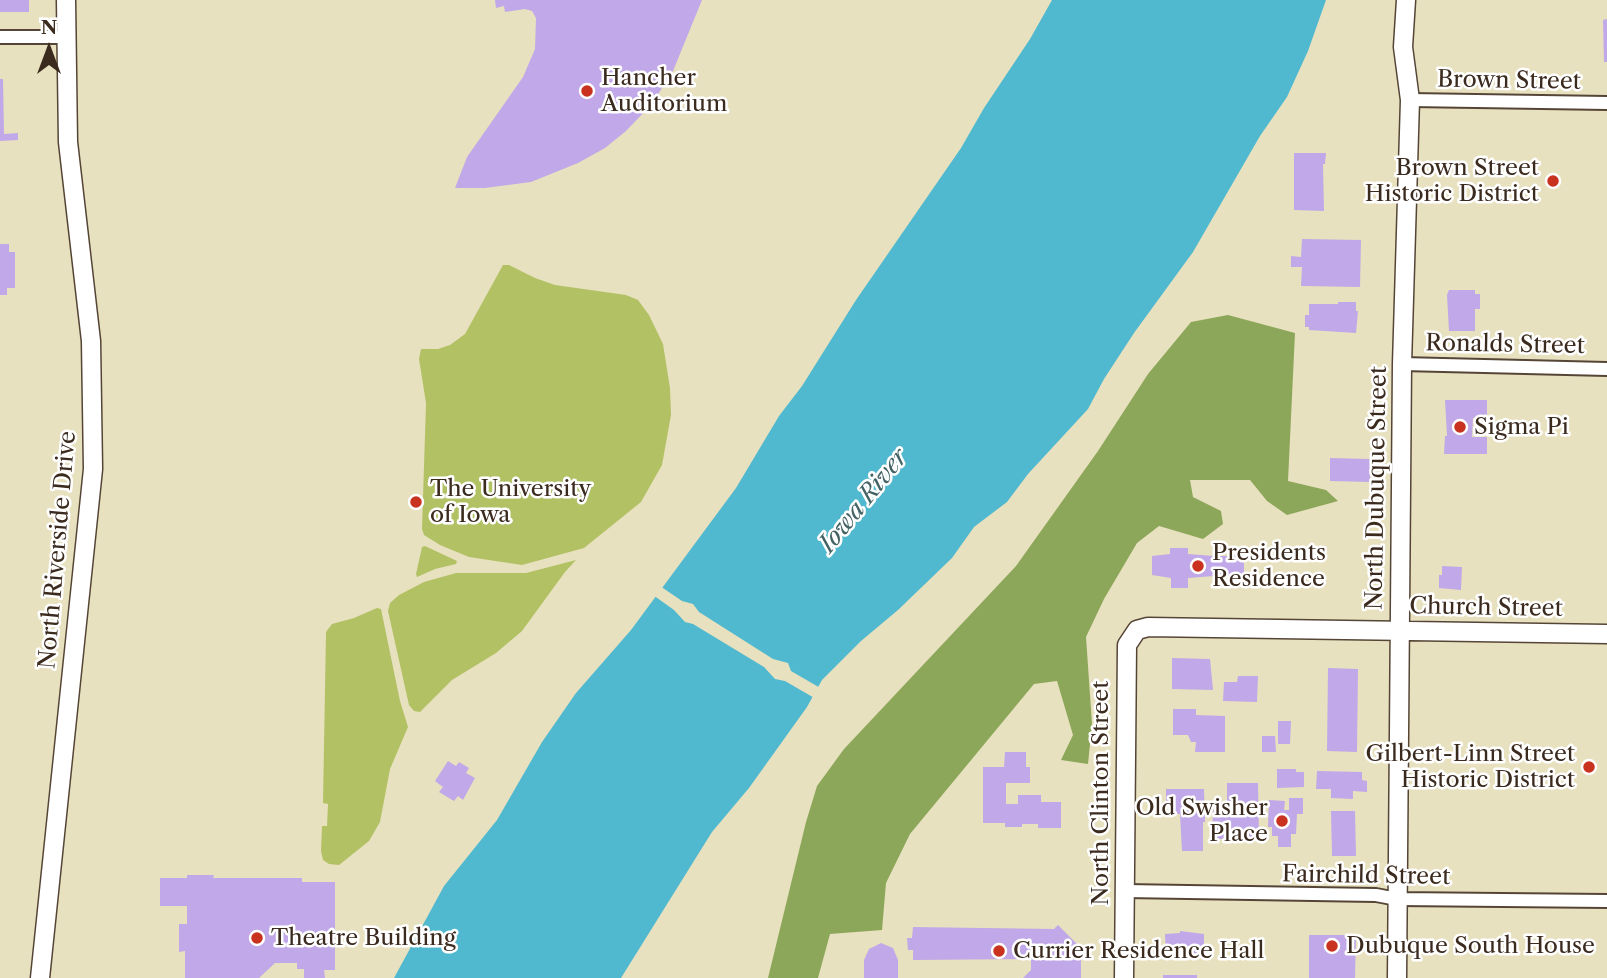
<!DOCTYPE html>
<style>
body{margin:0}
#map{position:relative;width:1607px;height:978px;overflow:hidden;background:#e8e1bf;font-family:"Libre Caslon Text",serif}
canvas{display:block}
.north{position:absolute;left:14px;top:14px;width:70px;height:70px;-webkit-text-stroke:5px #fff;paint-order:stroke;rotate:0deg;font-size:19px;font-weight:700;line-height:28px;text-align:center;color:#3b2a1e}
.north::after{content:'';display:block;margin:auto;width:24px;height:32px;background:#3b2a1e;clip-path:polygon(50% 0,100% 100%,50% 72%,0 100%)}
</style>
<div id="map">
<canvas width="1607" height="978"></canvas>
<div class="north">N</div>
</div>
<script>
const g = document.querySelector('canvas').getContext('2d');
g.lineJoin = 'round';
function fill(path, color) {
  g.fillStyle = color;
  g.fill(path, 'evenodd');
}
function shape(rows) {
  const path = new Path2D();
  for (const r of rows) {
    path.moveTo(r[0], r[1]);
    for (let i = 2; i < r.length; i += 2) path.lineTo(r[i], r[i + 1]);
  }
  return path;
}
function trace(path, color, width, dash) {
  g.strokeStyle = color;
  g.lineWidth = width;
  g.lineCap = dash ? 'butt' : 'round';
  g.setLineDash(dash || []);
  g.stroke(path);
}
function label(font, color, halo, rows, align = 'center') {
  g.font = font + ' "Libre Caslon Text",serif';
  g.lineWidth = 5;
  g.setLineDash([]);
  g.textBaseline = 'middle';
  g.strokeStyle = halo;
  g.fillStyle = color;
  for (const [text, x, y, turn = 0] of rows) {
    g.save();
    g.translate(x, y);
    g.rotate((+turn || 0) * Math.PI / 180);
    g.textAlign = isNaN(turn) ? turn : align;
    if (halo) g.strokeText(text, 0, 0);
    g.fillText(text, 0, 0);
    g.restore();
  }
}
fill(shape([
 [503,265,509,265,535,278,555,285,626,295,638,300,649,315,663,344,670,388,671,415,662,465,641,502,584,548,522,565,469,557,440,545,424,535,422,529,426,403,419,359,421,349,438,349,450,345,465,334],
 [425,546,457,561,456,564,435,569,417,577,416,574,422,547],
 [576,560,565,572,522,631,496,653,452,680,420,712,414,711,409,705,388,611,390,603,399,595,424,582,456,573,526,573],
 [377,608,381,609,400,701,408,727,390,769,380,822,369,841,339,865,329,864,323,860,321,851,322,826,327,826,328,804,323,803,326,632,332,624,354,618]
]), '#b2c164');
fill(shape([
 [1228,315,1295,333,1288,481,1326,490,1338,501,1287,515,1267,501,1250,480,1190,480,1193,497,1221,511,1223,524,1203,539,1159,526,1137,543,1104,599,1086,637,1092,724,1088,764,1061,760,1073,735,1057,681,1034,684,910,834,886,883,882,930,830,934,818,978,768,978,806,822,817,786,844,749,1016,566,1098,451,1148,374,1191,322]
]), '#8da75a');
fill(shape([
 [1052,0,1326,0,1308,51,1287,97,1260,136,1193,252,1134,333,1104,379,1088,409,1028,474,1007,502,974,527,952,558,898,610,861,641,822,680,807,707,749,788,712,832,621,978,394,978,444,886,497,820,542,742,576,693,631,630,736,488,779,416,802,386,856,300,961,148,984,108,1030,39]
]), '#51b9cf');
fill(shape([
 [660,586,682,601,693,604,699,612,773,659,788,663,791,671,822,689,816,699,785,681,775,679,764,667,693,624,685,622,674,610,653,595]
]), '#e8e1bf');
fill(shape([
 [0,0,29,0,29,12,0,12],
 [495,0,702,0,673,71,651,105,626,131,605,148,578,163,531,182,485,188,455,188,467,157,523,77,535,49,536,18,532,11,525,9,505,12,504,6,496,8],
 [1607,19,1607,62,1604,62,1603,20],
 [0,79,3,79,4,134,18,133,18,140,0,141],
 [1294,153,1326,153,1325,164,1323,164,1324,211,1294,210],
 [1302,239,1361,240,1360,287,1301,286,1302,267,1291,267,1291,256,1301,257],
 [0,244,9,244,9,252,15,252,15,288,7,288,7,295,0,295],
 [1449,290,1475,290,1475,294,1480,294,1480,309,1475,309,1475,331,1449,331,1447,295],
 [1338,302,1356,302,1356,311,1358,311,1356,333,1309,330,1309,327,1305,327,1305,315,1309,315,1309,304,1338,304],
 [1445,400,1487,400,1487,418,1473,418,1472,437,1487,437,1487,454,1444,454,1445,436,1447,436],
 [1330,458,1370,459,1370,482,1330,481],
 [1170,548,1188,548,1188,554,1214,556,1214,559,1218,559,1218,556,1244,556,1244,576,1218,576,1218,573,1215,573,1214,576,1188,578,1188,588,1171,588,1171,578,1152,575,1152,556,1170,554],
 [1442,566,1462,567,1461,590,1439,588,1439,575,1442,575],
 [1172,658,1210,659,1213,690,1172,689],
 [1328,668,1358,669,1357,752,1327,751],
 [1238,676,1258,676,1257,702,1223,701,1224,682,1237,682],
 [1173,709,1196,709,1196,715,1225,716,1225,752,1195,752,1196,742,1191,742,1188,735,1173,735],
 [1278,721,1291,721,1290,744,1278,744],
 [1262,736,1275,736,1276,752,1262,752],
 [1005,752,1026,752,1026,767,1030,767,1030,783,1006,783,1006,804,1018,804,1018,795,1041,795,1041,802,1061,802,1061,828,1038,828,1038,824,1022,824,1022,827,1005,827,1005,823,983,823,983,767,1004,767],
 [448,761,456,766,459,762,469,768,466,773,475,778,463,800,458,796,454,801,439,792,443,787,435,781],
 [1277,769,1296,769,1296,772,1304,772,1304,787,1277,788],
 [1317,771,1362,772,1362,780,1367,781,1367,792,1353,791,1353,799,1331,798,1331,789,1316,789],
 [1227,783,1258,783,1259,839,1228,837,1228,839,1212,839,1213,810,1240,812,1240,808,1232,808,1232,803,1227,803],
 [1166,789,1204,789,1205,822,1203,822,1203,851,1182,851,1180,814,1173,814,1173,805,1166,805],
 [1289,798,1303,798,1303,814,1297,814,1296,834,1291,834,1291,847,1278,847,1278,836,1272,836,1272,827,1268,827,1269,800,1285,801,1284,810,1289,810],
 [1331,811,1355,811,1356,856,1332,856],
 [187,875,214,875,213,878,302,878,302,882,335,882,335,970,324,970,325,978,304,978,304,969,297,969,297,963,275,963,259,978,185,978,185,951,179,952,179,924,187,924,187,906,160,906,160,878,187,878],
 [1058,925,1086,953,1081,956,1081,978,1023,978,1031,970,1031,959,913,960,913,950,908,950,907,938,912,938,913,927,1054,929],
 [1180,931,1204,934,1204,953,1193,953,1194,959,1166,955,1165,934,1180,933],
 [1309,935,1356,935,1355,978,1309,978],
 [881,943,893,948,898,960,898,978,864,978,864,960,869,949],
 [1163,975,1197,975,1197,978,1163,978]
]), '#c1a8e8');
const street = shape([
 [0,37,66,37],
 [1410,100,1607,103],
 [1402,364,1607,369],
 [1125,891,1376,895,1397,899,1607,901]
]);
const secondary = shape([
 [40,978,93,469,91,341,68,142,66,0],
 [1124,978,1127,645,1137,630,1148,627,1607,634],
 [1397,978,1402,364,1410,100,1403,47,1406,0]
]);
trace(street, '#554536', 16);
trace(secondary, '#554536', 21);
trace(street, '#fff', 12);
trace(secondary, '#fff', 18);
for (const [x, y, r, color] of [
 [587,91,7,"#c8321e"],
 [1553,181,7,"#c8321e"],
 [1460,427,7,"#c8321e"],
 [416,502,7,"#c8321e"],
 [1198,566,7,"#c8321e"],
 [1589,767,7,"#c8321e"],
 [1282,821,7,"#c8321e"],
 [257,938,7,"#c8321e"],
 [1332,946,7,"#c8321e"],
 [999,951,7,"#c8321e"]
]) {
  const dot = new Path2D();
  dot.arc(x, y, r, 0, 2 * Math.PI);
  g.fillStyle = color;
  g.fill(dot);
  trace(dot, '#fff', 2.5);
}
label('23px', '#3b2a1e', '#fff', [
 ["Hancher",601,78],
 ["Auditorium",601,104],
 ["Brown Street",1539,168,"right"],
 ["Historic District",1539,194,"right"],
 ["Sigma Pi",1474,427],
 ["The University",430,489],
 ["of Iowa",430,515],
 ["Presidents",1212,553],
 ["Residence",1212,579],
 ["Gilbert-Linn Street",1575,754,"right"],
 ["Historic District",1575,780,"right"],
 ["Old Swisher",1268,808,"right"],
 ["Place",1268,834,"right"],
 ["Theatre Building",271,938],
 ["Dubuque South House",1346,946],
 ["Currier Residence Hall",1013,951]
], 'left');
label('23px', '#3b2a1e', '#fff', [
 ["Brown Street",1509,81,1],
 ["Ronalds Street",1505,345,1],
 ["North Dubuque Street",1377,488,-89],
 ["North Riverside Drive",58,550,-85],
 ["Church Street",1486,608,1],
 ["North Clinton Street",1101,793,-90],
 ["Fairchild Street",1366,876,1]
]);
label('italic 24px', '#446365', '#fff', [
 ["Iowa River",864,501,-51]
]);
</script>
